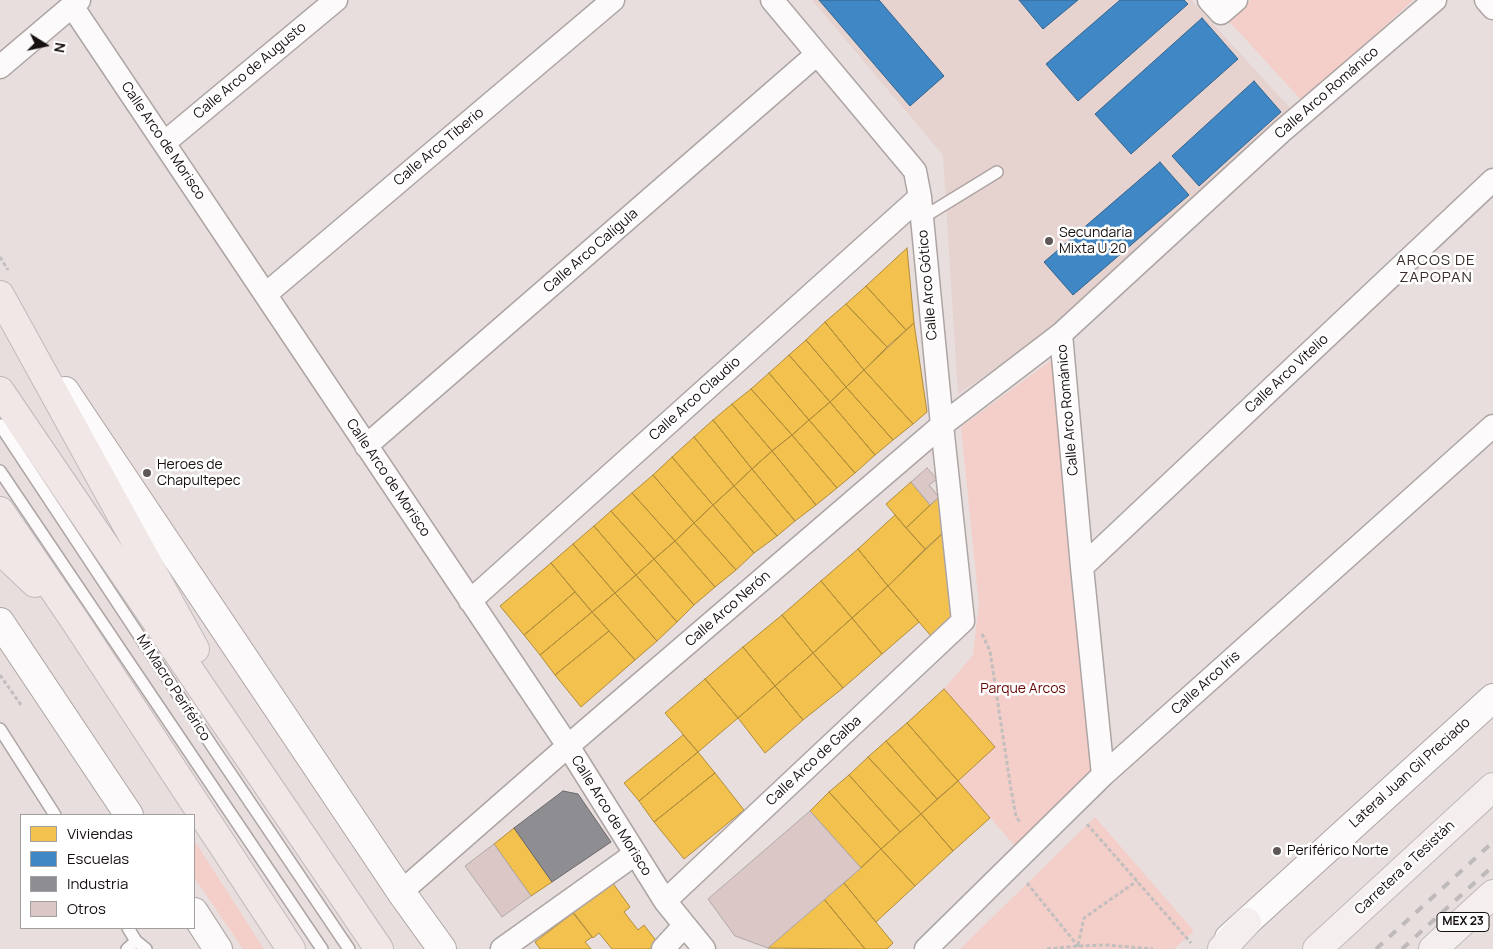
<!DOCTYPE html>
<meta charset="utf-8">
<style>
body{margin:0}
#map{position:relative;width:1493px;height:949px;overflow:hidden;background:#e8dedd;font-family:Manrope,sans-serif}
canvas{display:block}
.legend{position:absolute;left:20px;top:814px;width:175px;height:115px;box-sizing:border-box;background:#fff;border:1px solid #a29f9f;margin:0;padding:6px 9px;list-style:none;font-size:15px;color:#16100f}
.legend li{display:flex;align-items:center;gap:10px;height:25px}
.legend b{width:25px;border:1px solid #a29f9f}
.north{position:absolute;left:20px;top:20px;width:50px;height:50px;-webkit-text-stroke:4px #fff;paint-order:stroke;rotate:100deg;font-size:14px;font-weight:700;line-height:20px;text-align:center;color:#16100f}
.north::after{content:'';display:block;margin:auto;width:18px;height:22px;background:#16100f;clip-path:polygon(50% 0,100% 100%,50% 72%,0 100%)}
</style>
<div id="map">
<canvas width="1493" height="949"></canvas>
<ul class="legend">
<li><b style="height:14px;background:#f2c14e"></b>Viviendas</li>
<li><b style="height:14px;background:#3f88c5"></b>Escuelas</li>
<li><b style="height:14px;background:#8d8d92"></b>Industria</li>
<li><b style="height:14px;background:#dbc7c5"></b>Otros</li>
</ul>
<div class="north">N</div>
</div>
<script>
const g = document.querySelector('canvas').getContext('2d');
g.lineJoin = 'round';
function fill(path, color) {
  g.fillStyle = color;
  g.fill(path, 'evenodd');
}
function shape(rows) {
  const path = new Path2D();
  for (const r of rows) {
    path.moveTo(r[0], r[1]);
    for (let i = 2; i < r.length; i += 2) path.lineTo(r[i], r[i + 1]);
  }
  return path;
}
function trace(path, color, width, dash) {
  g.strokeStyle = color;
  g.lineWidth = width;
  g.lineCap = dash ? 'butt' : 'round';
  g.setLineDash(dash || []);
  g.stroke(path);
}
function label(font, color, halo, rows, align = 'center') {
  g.font = font + ' Manrope,sans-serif';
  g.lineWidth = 5;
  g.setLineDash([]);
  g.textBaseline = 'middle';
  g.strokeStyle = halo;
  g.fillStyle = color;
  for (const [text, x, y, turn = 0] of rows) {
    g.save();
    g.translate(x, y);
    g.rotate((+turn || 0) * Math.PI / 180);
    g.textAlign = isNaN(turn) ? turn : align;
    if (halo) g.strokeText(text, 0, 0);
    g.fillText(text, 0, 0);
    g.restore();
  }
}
fill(shape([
 [812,0,1191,0,1292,110,1056,327,958,394,943,155]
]), '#e6d2cf');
fill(shape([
 [1251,0,1413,0,1303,102,1228,20],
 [1053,359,1070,574,1093,769,1015,846,958,781,944,689,973,655,979,605,961,427],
 [1095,817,1194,931,1174,949,960,949],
 [194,840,264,949,243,949,194,877]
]), '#f4cec8');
const homes = shape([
 [907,248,914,323,906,330,866,286,907,248],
 [866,286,906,330,887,347,846,304,866,286],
 [846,304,887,347,864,370,825,322,846,304],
 [825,322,864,370,846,387,806,340,825,322],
 [914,323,927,412,913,424,864,370,914,323],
 [806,340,846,387,830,402,789,355,806,340],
 [789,355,830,402,809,420,769,373,789,355],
 [864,370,913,424,893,440,846,387,864,370],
 [769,373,809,420,792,435,751,389,769,373],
 [846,387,893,440,875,455,830,402,846,387],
 [751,389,792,435,772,451,732,404,751,389],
 [830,402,875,455,855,473,809,420,830,402],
 [732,404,772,451,752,469,713,420,732,404],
 [713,420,752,469,734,486,694,437,713,420],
 [809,420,855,473,837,488,792,435,809,420],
 [792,435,837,488,816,505,772,451,792,435],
 [694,437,734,486,713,505,672,457,694,437],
 [772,451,816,505,795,521,752,469,772,451],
 [672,457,713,505,694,523,653,475,672,457],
 [752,469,795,521,777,536,734,486,752,469],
 [653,475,694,523,675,541,632,493,653,475],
 [911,482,930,505,906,528,886,504,911,482],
 [734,486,777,536,754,553,713,505,734,486],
 [632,493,675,541,654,559,611,511,632,493],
 [939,497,944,532,925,549,906,528,939,497],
 [713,505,754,553,736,570,694,523,713,505],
 [611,511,654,559,636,575,594,526,611,511],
 [895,515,925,549,888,586,858,549,895,515],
 [694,523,736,570,715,587,675,541,694,523],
 [594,526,636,575,615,593,573,544,594,526],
 [944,532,953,616,931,636,888,586,944,532],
 [675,541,715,587,694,605,654,559,675,541],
 [573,544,615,593,592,612,551,563,573,544],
 [858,549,888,586,852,618,821,581,858,549],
 [654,559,694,605,677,622,636,575,654,559],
 [551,563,575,592,524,635,500,606,551,563],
 [636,575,677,622,657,641,615,593,636,575],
 [821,581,852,618,813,653,782,615,821,581],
 [888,586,919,622,882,654,852,618,888,586],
 [575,592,592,612,540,655,524,635,575,592],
 [615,593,657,641,635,660,592,612,615,593],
 [592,612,609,631,555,675,540,655,592,612],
 [782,615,813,653,775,686,743,647,782,615],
 [852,618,882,654,843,688,813,653,852,618],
 [609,631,635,660,581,707,555,675,609,631],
 [743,647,775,686,738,718,705,679,743,647],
 [813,653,843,688,803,720,775,686,813,653],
 [705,679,738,718,698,752,665,713,705,679],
 [775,686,803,720,765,753,738,718,775,686],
 [944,689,995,747,958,781,907,723,944,689],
 [907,723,958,781,937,799,886,741,907,723],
 [683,735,698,752,639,801,624,783,683,735],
 [886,741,937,799,921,814,868,757,886,741],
 [698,752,715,773,654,822,639,801,698,752],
 [868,757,921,814,900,832,849,775,868,757],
 [715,773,744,810,684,859,654,822,715,773],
 [849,775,900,832,881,849,829,792,849,775],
 [958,781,990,818,953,851,921,814,958,781],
 [829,792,881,849,861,868,810,811,829,792],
 [921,814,953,851,915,886,881,849,921,814],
 [514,828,552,882,531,896,494,844,514,828],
 [881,849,915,886,876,922,844,883,881,849],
 [612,882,630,907,624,912,638,930,644,925,658,943,650,949,612,949,599,933,593,938,573,912,612,882],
 [844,883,893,943,887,949,865,949,824,899,844,883],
 [824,899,865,949,768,948,824,899],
 [573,913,592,937,585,942,591,949,540,949,535,942,573,913]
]);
fill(homes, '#f2c14e');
trace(homes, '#b08c3b', 1);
const schools = shape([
 [819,0,879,0,944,76,910,106,819,0],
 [1019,0,1078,0,1043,29,1019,0],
 [1120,0,1184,0,1188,4,1078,101,1046,64,1120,0],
 [1202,18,1238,59,1131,154,1095,114,1202,18],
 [1254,81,1281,112,1199,186,1172,156,1254,81],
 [1160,162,1189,195,1073,295,1044,262,1160,162]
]);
fill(schools, '#3f88c5');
trace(schools, '#33648e', 1);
const industry = shape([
 [563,791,578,794,611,842,552,882,514,828,563,791]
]);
fill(industry, '#8d8d92');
trace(industry, '#69686b', 1);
const building = shape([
 [927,468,937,479,929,485,939,497,930,505,911,482,927,468],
 [810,811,861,868,768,948,735,936,708,899,810,811],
 [494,844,531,896,502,917,465,866,494,844]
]);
fill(building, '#dbc7c5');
trace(building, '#afa8a7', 1);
const lane = shape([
 [922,218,997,172],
 [0,425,212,746,349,949],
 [0,471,322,949],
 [0,729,55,815],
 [128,928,136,941,146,949],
 [127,949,136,941]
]);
const street = shape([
 [1209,0,1221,13,1236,0],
 [1486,0,1493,8],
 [72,6,568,746,665,901,704,949],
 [0,67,79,0],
 [164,143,336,0],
 [266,294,613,0],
 [1061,334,1082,567,1103,775],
 [366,446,816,55],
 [1082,567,1493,180],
 [470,601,920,197],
 [401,892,568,746,942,425,1061,334,1281,132,1435,0],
 [665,901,963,621,942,425,920,197,915,171,772,0],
 [502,949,635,854],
 [663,949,684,926],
 [926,949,1103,775,1493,426]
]);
const secondary = shape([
 [65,391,401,892,442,949],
 [0,622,129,815],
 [194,912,218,949],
 [1229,938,1493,698]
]);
const primary = shape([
 [1222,949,1247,922],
 [1317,949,1493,787],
 [1433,949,1493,894]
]);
const highway = shape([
 [0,295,195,649],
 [0,391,379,949],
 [0,511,75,621,291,949],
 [0,550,35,583]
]);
trace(lane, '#ada5a4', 14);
trace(street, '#ada5a4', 25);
trace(secondary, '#ada5a4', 30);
trace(primary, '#bfbaba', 30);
trace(highway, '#bfbaba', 30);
trace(shape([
 [0,257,8,270],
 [982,634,990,651,1010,783,1016,817,1021,823],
 [0,675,21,705],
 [1087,824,1191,943],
 [1027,883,1078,946,1078,949],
 [1078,945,1084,918,1137,881],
 [1047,949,1078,946,1106,945,1153,949]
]), '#c2bfbf', 3, [4, 2.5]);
trace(lane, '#fcfafa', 11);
trace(street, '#fcfafa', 22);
trace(secondary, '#fcfafa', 28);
trace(primary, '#f4efee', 28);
trace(highway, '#f0e7e6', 28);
trace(shape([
 [1376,949,1493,842],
 [1402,949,1493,866]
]), '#bdbab9', 4, [9, 9]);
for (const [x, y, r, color] of [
 [1049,241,5,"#605857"],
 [147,473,5,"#605857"],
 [1277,851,5,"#605857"]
]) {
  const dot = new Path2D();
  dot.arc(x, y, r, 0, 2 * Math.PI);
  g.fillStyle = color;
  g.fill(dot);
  trace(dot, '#fff', 2);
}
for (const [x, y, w] of [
 [1463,922,52]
]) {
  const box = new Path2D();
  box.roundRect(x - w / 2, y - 9.5, w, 19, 4);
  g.fillStyle = '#fff';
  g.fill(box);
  trace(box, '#16100f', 1);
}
label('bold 12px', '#16100f', null, [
 ["MEX 23",1463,922]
]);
label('14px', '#16100f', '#fff', [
 ["Calle Arco de Augusto",250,71,-40],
 ["Calle Arco Románico",1327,93,-41],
 ["Calle Arco de Morisco",163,141,56],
 ["Calle Arco Tiberio",439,147,-40],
 ["Calle Arco Calígula",591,251,-41],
 ["Calle Arco Gótico",928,285,-95],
 ["Calle Arco Vitelio",1287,374,-43],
 ["Calle Arco Claudio",695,399,-42],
 ["Calle Arco Románico",1068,410,-95],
 ["Calle Arco de Morisco",388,478,56],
 ["Calle Arco Nerón",728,609,-41],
 ["Calle Arco Iris",1206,683,-42],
 ["Mi Macro Periférico",173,688,57],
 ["Calle Arco de Galba",814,761,-43],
 ["Lateral Juan Gil Preciado",1410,773,-42],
 ["Calle Arco de Morisco",611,816,58],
 ["Carretera a Tesistán",1405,868,-43]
]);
label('14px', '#16100f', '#fff', [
 ["Secundaria",1059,233],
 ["Mixta U 20",1059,249],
 ["Heroes de",157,465],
 ["Chapultepec",157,481],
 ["Periférico Norte",1287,851]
], 'left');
label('14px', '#670a05', '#fff', [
 ["Parque Arcos",1023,689]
]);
g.letterSpacing = '1px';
label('15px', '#392c29', '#fff', [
 ["ARCOS DE",1436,261],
 ["ZAPOPAN",1436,278]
]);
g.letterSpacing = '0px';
</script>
